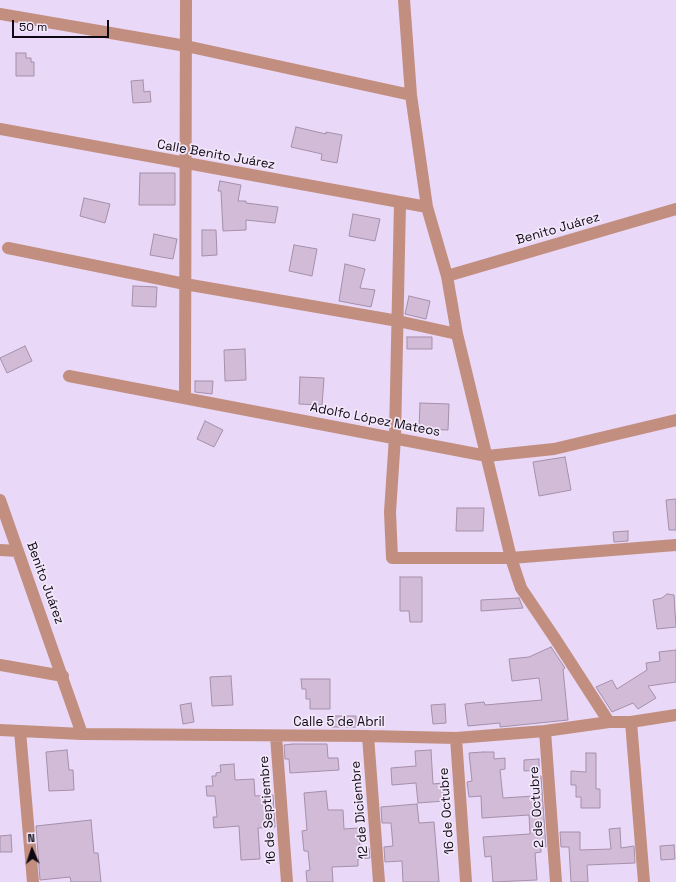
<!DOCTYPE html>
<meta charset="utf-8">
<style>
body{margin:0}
#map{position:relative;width:676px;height:882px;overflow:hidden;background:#e9d8f7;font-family:"Space Grotesk",sans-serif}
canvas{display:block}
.north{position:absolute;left:12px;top:830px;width:40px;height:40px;-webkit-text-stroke:3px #f3e8fb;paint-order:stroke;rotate:357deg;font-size:11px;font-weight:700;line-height:16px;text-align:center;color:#0e0812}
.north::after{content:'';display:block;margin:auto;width:14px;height:18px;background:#0e0812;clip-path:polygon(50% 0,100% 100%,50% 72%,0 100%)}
.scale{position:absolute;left:12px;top:20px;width:97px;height:18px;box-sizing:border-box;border:2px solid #0e0812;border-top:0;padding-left:5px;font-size:12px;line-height:14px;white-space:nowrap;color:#0e0812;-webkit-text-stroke:3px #f3e8fb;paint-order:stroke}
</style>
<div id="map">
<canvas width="676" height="882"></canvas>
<div class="north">N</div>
<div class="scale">50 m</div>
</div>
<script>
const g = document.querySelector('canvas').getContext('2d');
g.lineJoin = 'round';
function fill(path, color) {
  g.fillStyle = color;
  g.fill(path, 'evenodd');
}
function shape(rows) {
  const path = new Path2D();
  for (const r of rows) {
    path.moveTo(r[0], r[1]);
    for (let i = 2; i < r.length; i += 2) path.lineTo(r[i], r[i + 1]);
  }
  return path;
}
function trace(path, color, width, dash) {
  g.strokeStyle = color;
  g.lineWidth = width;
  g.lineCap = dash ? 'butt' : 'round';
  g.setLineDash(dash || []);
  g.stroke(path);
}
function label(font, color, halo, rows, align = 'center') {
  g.font = font + ' "Space Grotesk",sans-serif';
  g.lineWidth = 3.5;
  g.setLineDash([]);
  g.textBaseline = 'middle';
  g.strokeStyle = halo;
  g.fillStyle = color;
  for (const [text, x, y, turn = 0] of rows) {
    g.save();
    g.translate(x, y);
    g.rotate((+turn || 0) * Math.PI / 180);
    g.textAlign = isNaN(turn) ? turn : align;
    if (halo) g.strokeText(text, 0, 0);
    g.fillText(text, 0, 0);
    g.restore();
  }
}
const building = shape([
 [16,53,26,53,26,58,31,58,31,62,34,62,34,76,16,76,16,53],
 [143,80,144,92,150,91,151,102,133,103,131,81,143,80],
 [296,127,326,134,326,132,342,135,337,163,321,160,322,154,291,147,296,127],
 [140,173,175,173,175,205,139,205,140,173],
 [220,181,241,185,238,201,246,201,246,203,278,207,275,223,246,220,246,230,223,231,221,191,218,191,220,181],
 [84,198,110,204,105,223,80,216,84,198],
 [353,214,380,219,375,241,349,236,353,214],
 [202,230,216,230,217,255,202,256,202,230],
 [154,234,177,239,173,259,150,255,154,234],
 [294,245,317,249,312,276,289,271,294,245],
 [345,264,365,269,360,288,375,290,371,307,339,301,345,264],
 [133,286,157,287,156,307,132,306,133,286],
 [409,296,430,301,426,319,405,314,409,296],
 [407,337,432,337,432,349,407,349,407,337],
 [25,346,32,361,7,373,0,358,25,346],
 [245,349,246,380,225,381,224,350,245,349],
 [300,377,324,378,322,405,299,404,300,377],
 [195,381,213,381,212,394,195,392,195,381],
 [420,403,449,404,448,430,419,429,420,403],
 [205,421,223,430,214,447,197,439,205,421],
 [565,457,571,490,539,496,533,462,565,457],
 [676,499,676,530,669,530,666,500,676,499],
 [457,508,484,508,483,531,456,531,457,508],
 [628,531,628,541,614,542,613,532,628,531],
 [400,577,422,577,422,622,410,622,409,611,400,611,400,577],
 [667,594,674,595,676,627,657,629,653,600,662,598,667,594],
 [519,598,523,608,481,611,481,600,519,598],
 [551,647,565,668,563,669,568,720,500,727,500,723,468,726,465,704,484,702,485,705,542,700,539,678,512,681,509,659,529,657,551,647],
 [676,650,676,682,648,686,656,698,638,709,633,703,612,712,596,687,612,680,617,689,647,670,646,663,660,661,659,652,676,650],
 [231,676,233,705,212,706,210,677,231,676],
 [301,679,330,679,330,709,310,709,310,699,306,699,306,689,302,689,301,679],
 [191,703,194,722,183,724,180,705,191,703],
 [445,704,446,723,433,724,431,705,445,704],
 [331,716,356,716,356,727,331,727,331,716],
 [293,744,327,744,328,758,338,758,339,770,290,773,289,759,285,759,284,745,293,744],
 [67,750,69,770,73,770,74,790,49,791,46,752,67,750],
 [431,750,433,784,442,783,444,801,418,803,416,783,392,785,391,768,416,766,415,751,431,750],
 [483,752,494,752,494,759,505,758,505,769,500,770,503,798,534,796,533,777,541,776,546,847,541,847,541,852,535,853,537,880,493,882,491,856,485,857,483,837,530,834,529,815,482,818,481,796,469,797,467,782,472,781,469,753,483,752],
 [586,753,596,753,596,789,600,789,600,808,581,808,581,797,576,797,576,785,571,785,571,771,586,772,586,753],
 [539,759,539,770,524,771,524,760,539,759],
 [234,764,235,780,254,779,255,796,273,795,275,827,258,828,260,859,241,860,239,826,214,828,213,817,217,817,215,796,207,796,206,786,213,786,212,776,216,776,216,773,221,772,220,765,234,764],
 [326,791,328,810,343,810,344,829,359,828,360,848,369,848,370,858,358,859,358,866,332,867,333,882,307,882,306,871,310,870,308,851,304,851,302,831,307,830,304,793,326,791],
 [417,804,419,823,434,822,439,882,403,882,402,861,385,862,384,847,393,846,391,823,382,823,381,807,417,804],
 [91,820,94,853,98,853,101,882,71,882,70,877,40,880,36,826,91,820],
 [620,828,621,848,634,846,635,863,587,865,588,882,571,882,569,847,561,847,560,832,580,832,580,850,611,849,609,829,620,828],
 [11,835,12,852,0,852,0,836,11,835],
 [674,845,675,859,661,860,660,846,674,845]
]);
fill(building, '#d2bbd7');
trace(building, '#a58faa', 1);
trace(shape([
 [404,0,411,95,427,207,447,276,457,334,511,558,521,588,556,640,609,722],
 [0,14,186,46,411,95],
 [0,129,427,207],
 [400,203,395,437,390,512,392,558,511,558,676,545],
 [8,248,185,284,398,321,457,334],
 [447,276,676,209],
 [69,376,487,456,554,449,676,420],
 [185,397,186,0],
 [0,500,82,734],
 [0,550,18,551],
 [0,665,63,676],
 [631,722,644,882],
 [0,730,82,734,368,736,456,738,545,731,609,722,631,722,676,715],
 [20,731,33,882],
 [545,731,556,882],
 [276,736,287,882],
 [368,736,379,882],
 [456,738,466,882]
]), '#c28e7f', 12);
label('13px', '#0e0812', '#f3e8fb', [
 ["Calle Benito Juárez",216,155,10],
 ["Benito Juárez",558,229,-16],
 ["Adolfo López Mateos",375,420,11],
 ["Benito Juárez",45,583,70],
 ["Calle 5 de Abril",339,722],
 ["2 de Octubre",537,807,-94],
 ["16 de Septiembre",268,810,-94],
 ["12 de Diciembre",360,810,-95],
 ["16 de Octubre",447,811,-94]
]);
</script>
